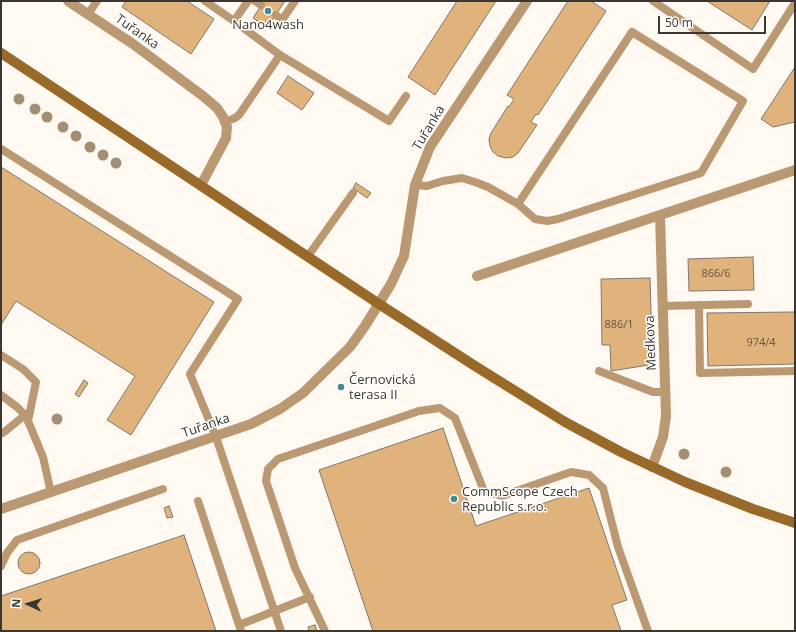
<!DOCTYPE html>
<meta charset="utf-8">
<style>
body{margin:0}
#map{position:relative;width:796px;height:632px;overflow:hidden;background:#fff9f1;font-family:"Open Sans",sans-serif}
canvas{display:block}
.frame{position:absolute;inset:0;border:2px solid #3a3631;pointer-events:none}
.north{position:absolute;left:8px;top:584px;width:40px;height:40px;-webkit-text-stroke:3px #fff;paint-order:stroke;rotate:274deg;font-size:11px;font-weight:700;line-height:16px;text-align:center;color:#3a3631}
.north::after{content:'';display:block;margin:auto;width:14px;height:18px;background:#3a3631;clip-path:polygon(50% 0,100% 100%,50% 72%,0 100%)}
.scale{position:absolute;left:658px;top:16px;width:108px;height:18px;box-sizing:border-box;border:2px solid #3a3631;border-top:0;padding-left:5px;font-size:12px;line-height:14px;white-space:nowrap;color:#3a3631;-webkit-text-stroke:3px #fff;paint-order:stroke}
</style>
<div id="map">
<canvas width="796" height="632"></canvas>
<div class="frame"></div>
<div class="north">N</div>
<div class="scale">50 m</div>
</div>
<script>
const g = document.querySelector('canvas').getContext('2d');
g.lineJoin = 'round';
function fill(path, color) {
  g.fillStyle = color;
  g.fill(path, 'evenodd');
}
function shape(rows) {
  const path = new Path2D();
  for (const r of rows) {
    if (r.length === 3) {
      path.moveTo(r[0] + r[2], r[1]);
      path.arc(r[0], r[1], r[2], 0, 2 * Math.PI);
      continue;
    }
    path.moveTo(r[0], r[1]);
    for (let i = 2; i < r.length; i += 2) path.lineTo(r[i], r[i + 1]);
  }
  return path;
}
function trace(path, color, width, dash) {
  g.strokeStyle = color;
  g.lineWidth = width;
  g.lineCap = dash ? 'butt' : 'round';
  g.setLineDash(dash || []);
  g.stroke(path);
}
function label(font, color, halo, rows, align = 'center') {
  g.font = font + ' "Open Sans",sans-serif';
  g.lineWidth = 3;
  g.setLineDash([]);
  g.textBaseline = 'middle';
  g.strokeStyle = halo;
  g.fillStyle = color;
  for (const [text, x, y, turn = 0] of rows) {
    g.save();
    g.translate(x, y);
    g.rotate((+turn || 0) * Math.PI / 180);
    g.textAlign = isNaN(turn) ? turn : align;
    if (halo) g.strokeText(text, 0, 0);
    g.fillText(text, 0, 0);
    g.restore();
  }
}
const building = shape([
 [126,1,187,1,214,19,191,54,122,7,126,1],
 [264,1,285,1,267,28,253,18,264,1],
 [457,1,496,1,435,95,408,77,457,1],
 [568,1,591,1,606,11,538,115,536,114,531,122,537,125,518,153,513,157,506,158,498,156,493,152,490,146,489,139,491,133,508,106,509,107,514,99,507,95,568,1],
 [707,1,770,1,752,30,707,1],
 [795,67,795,122,773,127,761,119,795,67],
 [288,76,314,93,302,110,277,93,288,76],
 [1,167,214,302,131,435,107,420,135,376,16,301,1,325,1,167],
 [356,183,371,193,367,198,353,188,356,183],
 [753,257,754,290,689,291,688,259,753,257],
 [650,278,652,343,655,343,655,364,611,371,610,345,602,345,601,279,650,278],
 [795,312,795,364,708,366,707,313,795,312],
 [84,380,88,383,79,397,75,394,84,380],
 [443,428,476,526,589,488,627,600,612,605,621,631,373,631,319,470,443,428],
 [169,506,173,517,167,518,164,508,169,506],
 [184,535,216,631,1,631,1,596,184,535],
 [29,563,11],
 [315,625,317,631,309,631,308,627,315,625]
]);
fill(building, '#e0b37d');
trace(building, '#80776c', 1);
trace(shape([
 [205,1,234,21,248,1],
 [255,1,261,5],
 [653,1,753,69,795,3],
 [88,14,97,1],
 [276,15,282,20,295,1],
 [234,21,280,55,389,121,406,96],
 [225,122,235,118,239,115,280,55],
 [1,149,238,299,190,374,216,437,281,631],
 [415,185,427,186,443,181,462,178,475,182,488,187,518,204,535,219,547,221,558,219,701,173,743,101,632,32,518,204],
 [308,256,353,193],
 [699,305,700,373,795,371],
 [663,306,748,304],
 [1,355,23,369,36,382,28,421],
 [599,371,653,392,665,392],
 [1,395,17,407,25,415,28,421,43,457,51,493],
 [3,433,25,415],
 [198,501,241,631],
 [1,566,7,553,17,540,163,489],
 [239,625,310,597],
 [325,631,295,568,266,481,268,469,278,459,419,411,440,408,455,418,484,491,502,496,571,472,589,475,603,488,618,547,648,631]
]), '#ba9972', 8);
trace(shape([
 [68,1,133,44,203,96,217,108,223,117,227,127,226,138,201,185],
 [477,276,795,170],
 [652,467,663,437,666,416,660,216],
 [1,509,251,424,280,409,303,393,350,347,365,326,391,284,404,256,415,185,430,147,527,1]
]), '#ba9972', 10);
trace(shape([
 [1,53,379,304,475,366,565,422,621,452,685,482,753,509,795,523]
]), '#996929', 10);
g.fillStyle = '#a28e72';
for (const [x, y] of [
 [19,99],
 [35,109],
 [47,117],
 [63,127],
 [76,136],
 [90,147],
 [103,155],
 [116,163],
 [57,419],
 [684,454],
 [726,472]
]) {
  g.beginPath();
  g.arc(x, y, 5.5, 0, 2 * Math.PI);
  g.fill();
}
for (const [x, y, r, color] of [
 [268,11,4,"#438b8b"],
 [341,387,4,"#438b8b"],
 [454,499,4,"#438b8b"]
]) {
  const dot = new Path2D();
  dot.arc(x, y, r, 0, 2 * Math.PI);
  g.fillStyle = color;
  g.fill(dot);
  trace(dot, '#fff', 1.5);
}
label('11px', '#645544', null, [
 ["866/6",716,274],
 ["886/1",619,325],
 ["974/4",761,343]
]);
label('13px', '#3a3631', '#fff', [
 ["Nano4wash",268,25,"center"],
 ["Černovická",349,380],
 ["terasa II",349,395],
 ["CommScope Czech",462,492],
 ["Republic s.r.o.",462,507]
], 'left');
label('13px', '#3a3631', '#fff', [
 ["Tuřanka",137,32,35],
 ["Tuřanka",429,128,-59],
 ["Medkova",651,343,-92],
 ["Tuřanka",206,426,-19]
]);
</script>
